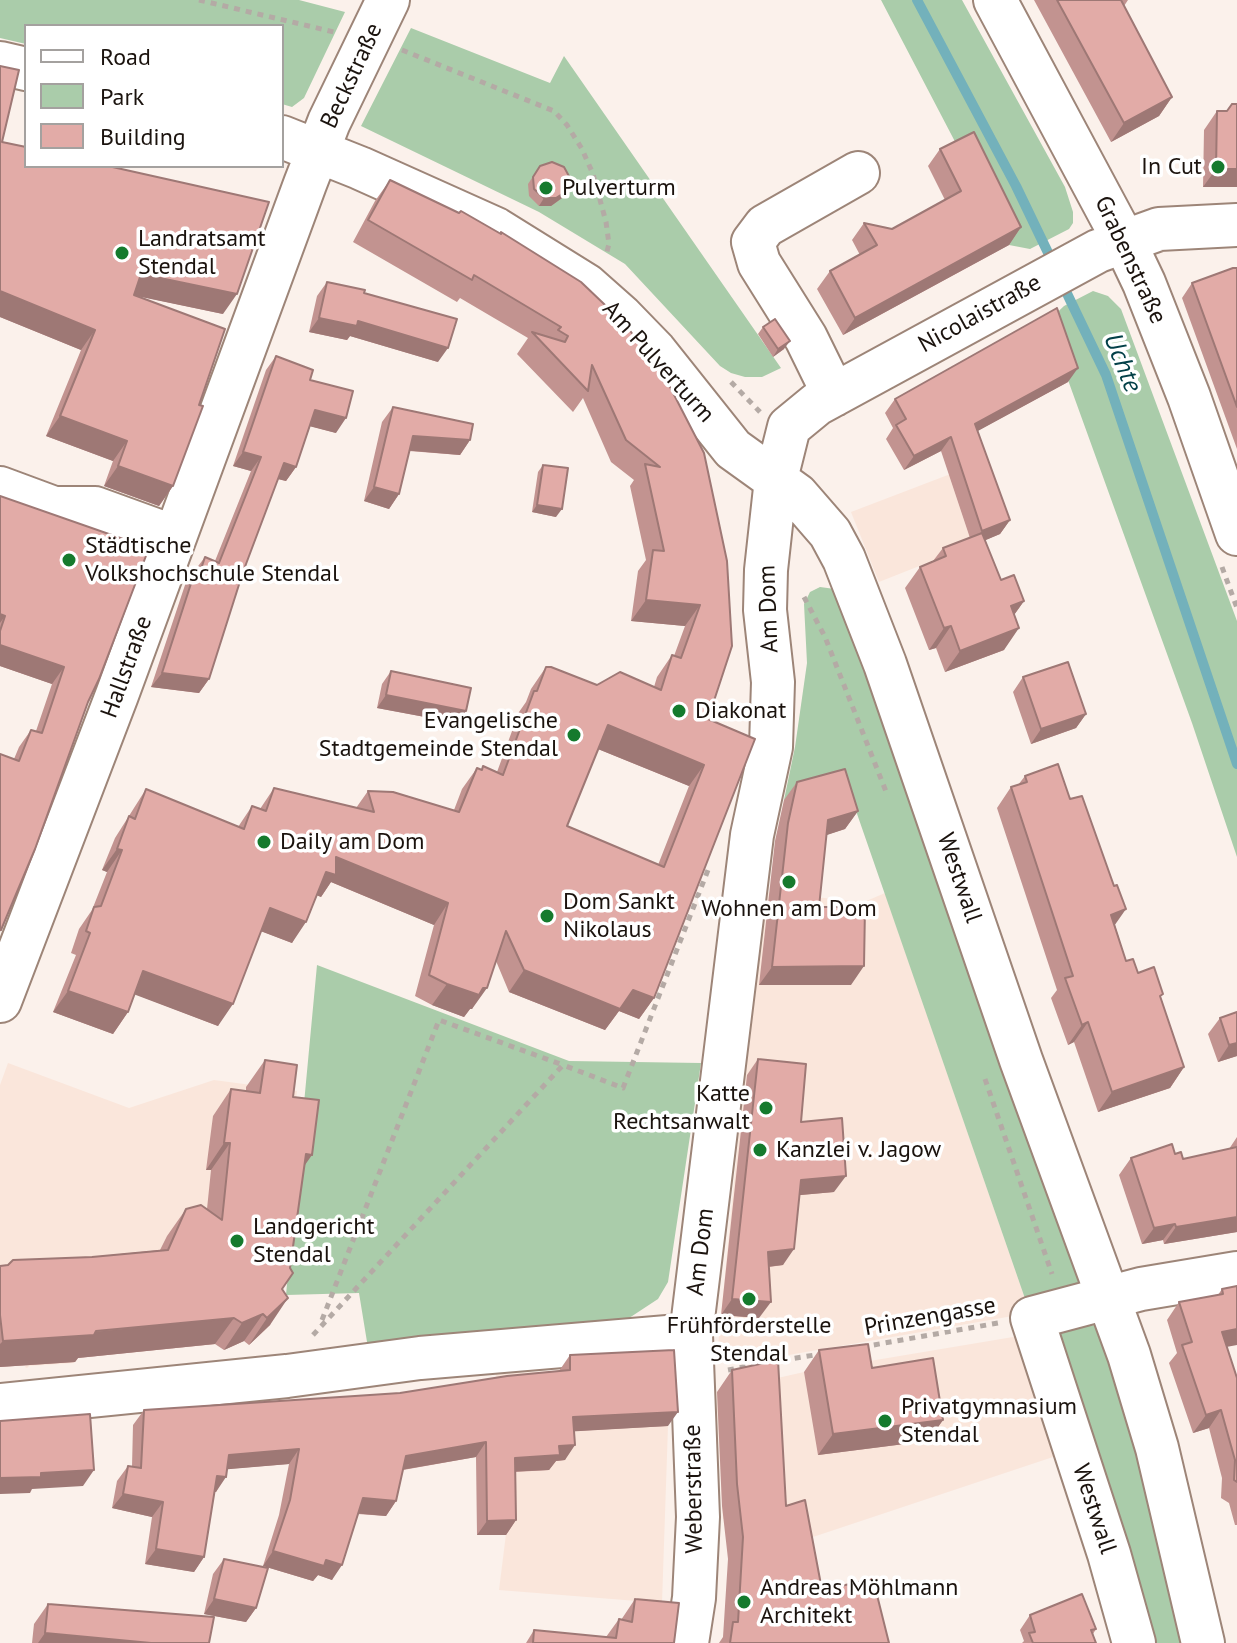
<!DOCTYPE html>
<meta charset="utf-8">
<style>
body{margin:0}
#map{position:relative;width:1237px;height:1643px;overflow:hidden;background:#fbf1eb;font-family:"PT Sans",sans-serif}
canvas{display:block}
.legend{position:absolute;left:24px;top:24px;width:260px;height:144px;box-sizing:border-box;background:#fff;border:2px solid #a4a19f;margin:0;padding:10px 14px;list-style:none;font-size:24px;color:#1b130e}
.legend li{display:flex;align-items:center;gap:16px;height:40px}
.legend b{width:40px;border:2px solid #a4a19f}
</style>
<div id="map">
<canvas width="1237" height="1643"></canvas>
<ul class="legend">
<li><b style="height:10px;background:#fff"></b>Road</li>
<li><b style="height:22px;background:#aca"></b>Park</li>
<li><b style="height:22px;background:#e2aba7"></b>Building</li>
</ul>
</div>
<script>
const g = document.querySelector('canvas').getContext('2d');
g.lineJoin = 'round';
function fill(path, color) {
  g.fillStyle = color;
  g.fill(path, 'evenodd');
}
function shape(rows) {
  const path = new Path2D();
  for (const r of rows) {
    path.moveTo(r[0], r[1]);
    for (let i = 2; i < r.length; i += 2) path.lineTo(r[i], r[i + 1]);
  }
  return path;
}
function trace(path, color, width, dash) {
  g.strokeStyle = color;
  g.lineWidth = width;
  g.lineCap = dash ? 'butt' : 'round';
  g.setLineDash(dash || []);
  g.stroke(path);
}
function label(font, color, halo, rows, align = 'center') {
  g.font = font + ' "PT Sans",sans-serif';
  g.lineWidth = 7;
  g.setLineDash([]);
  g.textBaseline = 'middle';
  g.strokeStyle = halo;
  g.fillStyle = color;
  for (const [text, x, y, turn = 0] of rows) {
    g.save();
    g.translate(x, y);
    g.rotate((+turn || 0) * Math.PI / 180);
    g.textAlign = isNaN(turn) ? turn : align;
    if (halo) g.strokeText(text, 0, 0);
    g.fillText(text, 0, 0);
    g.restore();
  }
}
fill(shape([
 [974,465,1000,534,879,582,851,512],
 [765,892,864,902,885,893,1030,1313,783,1356,717,1357,759,926],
 [8,1063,129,1108,214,1080,297,1091,270,1325,249,1345,238,1335,218,1344,73,1358,74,1363,29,1366,27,1368,25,1367,27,1364,0,1366,0,1085],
 [1025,1335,1062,1454,810,1538,723,1519,716,1392,804,1372],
 [664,1365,668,1426,662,1603,499,1590,506,1534,504,1472,496,1374]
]), '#fae6db');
fill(shape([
 [0,0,299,0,345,12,304,98,292,107,282,104,282,26,26,26,26,44,0,38],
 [881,0,962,0,1065,187,1073,212,1073,223,1069,229,1030,249,1009,245],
 [411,28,550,83,564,56,781,368,762,377,745,377,731,373,720,366,625,264,539,212,361,126],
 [1093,291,1108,296,1121,309,1237,621,1237,857,1192,723,1047,322,1064,306],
 [820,587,842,590,1090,1298,1030,1313,846,782,784,800,795,747,807,663,804,604,810,592],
 [317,965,569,1061,701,1063,668,1282,658,1299,620,1324,368,1348,359,1293,286,1295],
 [1104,1324,1190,1643,1145,1643,1055,1330]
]), '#aca');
trace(shape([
 [917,0,1016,186,1053,263],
 [1061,281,1106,375,1237,764]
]), '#73b1bb', 10);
const minor = shape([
 [995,0,1124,241,1144,283,1189,397,1237,534],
 [0,63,26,69],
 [282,137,360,168,496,229,586,285,621,316,655,351,733,449,797,495,830,533,844,559,885,664,1021,1060,1129,1355,1157,1448,1203,1643],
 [834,395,806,338,759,263,753,242,765,226,858,173],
 [0,488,54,508,95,508,175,537],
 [0,1001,117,695,305,184,329,122,388,0],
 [0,1405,287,1376,420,1358,691,1335],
 [687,1643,694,1598,698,1517,691,1335,752,835,771,747,773,682,765,610,766,570,776,479,789,427,817,404,1098,251,1159,229,1237,225],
 [1134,1643,1109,1554,1032,1318,1141,1289,1237,1273]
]);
trace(minor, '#9d8578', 46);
trace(shape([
 [199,0,334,32],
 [402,50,554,111,567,125,582,149,593,174,606,222,609,244,606,255],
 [731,382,760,412],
 [1222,567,1237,608],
 [804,597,825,637,887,794],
 [985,1079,1052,1274],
 [322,1320,439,1020,563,1065],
 [313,1335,563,1065,623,1088,708,870],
 [862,1347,998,1323],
 [771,1362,821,1354],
 [728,1370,754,1365]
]), '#b4aaa5', 5, [6, 6]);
trace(minor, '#fff', 42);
fill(shape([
 [1034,0,1128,0,1124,6,1172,97,1159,116,1111,142],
 [0,66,2,142,223,314,138,296,199,405,173,486,159,506,104,486,113,461,46,436,81,350,0,317],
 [1217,111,1227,111,1237,187,1203,187,1204,130],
 [940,149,1021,227,1009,245,843,335,817,289,830,271,860,255,852,240,864,223,892,229,945,200,928,166],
 [540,166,567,191,562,198,551,206,539,206,529,196,528,184],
 [390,180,459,213,704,453,708,719,755,739,654,998,639,1019,619,1011,605,1030,509,992,496,961,472,1009,470,1009,464,1017,432,1005,415,996,434,925,331,882,321,897,317,895,292,943,261,931,218,1026,135,994,128,1012,113,1034,53,1012,76,955,71,953,79,929,92,910,107,872,102,870,115,838,146,789,238,827,252,806,260,809,274,788,356,808,368,791,454,810,462,789,477,768,481,770,483,766,497,772,519,712,526,702,531,689,546,667,597,685,654,687,657,677,672,655,674,656,685,626,631,621,638,571,646,560,630,486,634,480,611,462,583,398,573,412,517,354,528,338,460,298,457,302,353,242,375,201],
 [598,749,689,786,658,865,567,826],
 [1237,268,1237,449,1182,298,1192,283],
 [327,282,364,293,438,362,350,336,347,340,309,332,317,296],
 [763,327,784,349,773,357,758,334],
 [276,356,310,380,336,433,310,426,296,467,286,481,278,479,243,572,209,679,199,693,151,687,186,582,205,557,215,561,251,471,233,466,266,370],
 [1068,382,977,431,1010,520,1000,534,985,540,1001,580,1024,601,1014,615,1004,650,945,672,936,648,929,650,905,588,920,567,933,561,943,548,970,538,941,451,904,470,886,439,893,428,885,413,895,399],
 [393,407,470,440,460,455,409,451,399,494,389,509,364,501,382,422],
 [543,465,556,517,532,512,538,472],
 [0,496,88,702,35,849,0,932,0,754,14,759,19,747,31,730,36,731,52,684,0,666],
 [391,671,466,711,457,723,377,708,382,684],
 [1023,677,1086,714,1076,728,1031,744,1013,692],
 [1025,776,1115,925,1126,961,1161,998,1184,1067,1170,1088,1098,1112,1074,1042,1068,1045,1051,998,1057,990,997,808,1011,787,1018,785],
 [797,782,858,811,845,829,826,835,819,907,851,985,759,985,775,841,784,800],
 [1220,1018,1237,1056,1218,1062,1208,1034],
 [758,1059,801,1122,834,1192,800,1195,783,1265,769,1267,759,1318,721,1315,747,1075],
 [265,1060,293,1097,304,1166,282,1289,270,1325,249,1345,244,1341,224,1350,215,1344,78,1358,75,1362,0,1367,0,1266,160,1250,167,1236,186,1209,207,1209,211,1170,206,1170,213,1116,231,1089,246,1091,246,1087],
 [1237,1137,1237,1232,1164,1244,1163,1240,1142,1244,1119,1175,1131,1158,1175,1154,1183,1159,1229,1149],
 [1222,1289,1227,1347,1237,1378,1237,1525,1235,1525,1229,1503,1221,1498,1222,1478,1209,1428,1193,1433,1169,1363,1177,1353,1167,1320,1179,1302,1218,1295],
 [819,1350,872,1368,943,1420,928,1441,818,1455,804,1372],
 [570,1355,668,1426,574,1431,565,1460,556,1461,549,1470,515,1472,516,1520,506,1535,477,1535,476,1457,403,1470,396,1501,386,1516,358,1514,332,1580,318,1575,313,1581,263,1566,279,1515,289,1464,227,1469,216,1492,214,1492,204,1557,194,1572,145,1564,152,1517,112,1508,117,1481,128,1466,132,1467,133,1425,144,1410,400,1393,559,1371],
 [732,1370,786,1506,822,1590,889,1643,719,1643,723,1637,728,1559,722,1506,717,1392],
 [224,1559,256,1608,246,1622,204,1614,213,1574],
 [635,1599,674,1643,526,1643,534,1630,606,1637,619,1619,621,1620],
 [48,1604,209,1643,32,1643,34,1624],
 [1030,1615,1096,1629,1093,1634,1096,1643,1022,1643,1024,1641,1020,1630]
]), '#c29390');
fill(shape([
 [1172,97,1159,116,1111,142,1124,123],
 [1216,169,1237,169,1237,187,1203,187],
 [567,191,562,198,551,206,539,206,544,198],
 [1021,227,1009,245,843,335,855,318],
 [141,274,237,294,223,314,127,294],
 [0,291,95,330,81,350,0,317],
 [319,318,358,321,448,348,438,362,350,336,347,340,309,332],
 [790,341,784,349,773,357,778,349],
 [1078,368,1068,382,965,438,975,424],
 [315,410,346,418,336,433,305,425],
 [60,416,127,441,113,461,46,436],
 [413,436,470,440,460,455,402,450],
 [951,437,941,451,904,470,914,456],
 [243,452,261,457,251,471,233,466],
 [284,463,296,467,286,481,274,478],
 [118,466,173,486,159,506,104,486],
 [374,487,399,494,389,509,364,501],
 [537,505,562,509,556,517,532,512],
 [1010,520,1000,534,972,546,982,531],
 [646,600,700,605,685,626,631,621],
 [1024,601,1009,622,1011,606],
 [0,614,5,616,0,623],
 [951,626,936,648,929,650,944,628],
 [1019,628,1004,650,945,672,960,651],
 [0,645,64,667,52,684,0,666],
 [162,673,209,679,199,693,151,687],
 [386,695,466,711,457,723,377,708],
 [1086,714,1076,728,1031,744,1041,729],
 [608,725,704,765,689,786,593,747],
 [858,811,845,829,815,839,828,820],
 [117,849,122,850,107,872,102,870],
 [336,857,448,903,434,925,331,882,321,897,311,893],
 [270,908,306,922,292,943,255,929],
 [1126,909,1112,929,1111,915],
 [864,966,851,985,759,985,772,967],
 [524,970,633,990,654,998,639,1019,619,1011,605,1030,509,992],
 [143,971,233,1004,218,1026,128,992],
 [447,984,483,988,487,988,472,1009,470,1009,464,1017,432,1005],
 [68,991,128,1012,113,1034,53,1012],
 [1088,1022,1074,1042,1068,1045,1082,1025],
 [1237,1043,1237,1056,1218,1062,1229,1045],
 [1184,1067,1170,1088,1098,1112,1112,1092],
 [224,1143,230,1143,211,1170,206,1170],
 [306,1154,312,1155,293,1182],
 [846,1176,834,1192,790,1196,801,1180],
 [1237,1217,1237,1232,1164,1244,1176,1227],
 [1175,1224,1163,1240,1142,1244,1154,1228],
 [794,1249,783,1265,757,1268,768,1252],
 [288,1298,270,1325,249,1345,267,1318],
 [732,1299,771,1302,759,1318,721,1315],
 [263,1314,244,1341,224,1350,242,1323],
 [234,1318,215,1344,78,1358,75,1362,0,1367,0,1344,3,1341],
 [1237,1329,1237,1345,1210,1350,1222,1332],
 [1221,1410,1209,1428,1193,1433,1206,1415],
 [678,1412,668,1426,563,1432,573,1417],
 [943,1420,928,1441,818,1455,833,1434],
 [486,1442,476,1457,395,1471,406,1456],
 [575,1445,565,1460,556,1461,549,1470,504,1472,515,1458,559,1446],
 [299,1449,289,1464,219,1470,229,1455],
 [94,1470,83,1486,32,1489,30,1493,0,1494,0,1478,41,1473],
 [217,1476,226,1477,216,1492,206,1491],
 [123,1494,163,1502,152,1517,112,1508],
 [363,1498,396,1501,386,1516,352,1513],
 [516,1520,506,1535,477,1535,487,1521],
 [156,1549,204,1557,194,1572,145,1564],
 [273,1551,326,1560,342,1565,332,1580,318,1575,313,1581,263,1566],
 [214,1599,256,1608,246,1622,204,1614],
 [45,1633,151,1643,38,1643]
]), '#9e7875');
const building = shape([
 [1057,0,1121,0,1172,97,1124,123,1057,0],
 [0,66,19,70,2,142,26,147,26,166,108,166,269,202,237,294,141,274,134,295,225,329,199,405,203,406,173,486,118,466,127,441,60,416,95,330,0,291,0,66],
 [1232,104,1237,104,1237,169,1216,169,1217,111,1227,111,1232,104],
 [974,132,1021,227,855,318,830,271,877,245,864,223,892,229,961,191,940,149,974,132],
 [552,162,564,167,570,178,567,191,556,198,544,198,534,189,533,177,540,166,552,162],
 [390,180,459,213,461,211,501,234,501,232,581,282,626,325,669,385,704,453,727,561,732,646,708,719,755,739,654,998,633,990,620,1009,524,970,506,931,487,988,483,988,479,995,447,984,429,975,448,903,336,857,336,875,326,872,306,922,270,908,233,1004,143,971,128,1012,68,991,90,933,86,931,94,907,101,906,122,850,117,849,129,816,135,819,146,789,244,829,252,806,266,811,274,788,374,812,368,791,393,792,459,812,477,768,482,770,483,766,503,775,534,691,537,691,546,667,551,667,597,685,620,672,661,690,672,655,681,658,700,605,646,600,653,550,664,551,645,464,660,467,626,440,592,365,588,391,532,332,565,342,568,336,558,330,561,327,474,275,472,280,368,220,390,180],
 [608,725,704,765,664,867,567,826,608,725],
 [1233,268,1237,268,1237,407,1192,283,1233,268],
 [327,282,365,290,364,293,457,319,448,348,358,321,357,326,319,318,327,282],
 [1057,308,1078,368,975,424,1010,520,982,531,951,437,914,456,896,425,906,419,895,399,1057,308],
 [775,319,790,341,778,349,763,327,775,319],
 [276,356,313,370,310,380,353,391,346,418,315,410,296,467,284,463,243,572,209,679,162,673,196,568,201,569,205,557,219,563,261,457,243,452,276,356],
 [393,407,473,424,470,440,413,436,399,494,374,487,393,407],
 [543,465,568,468,562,509,537,505,543,465],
 [0,496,149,548,99,679,88,702,35,849,1,930,0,930,0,754,19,761,31,730,42,733,64,667,0,645,0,631,5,616,0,614,0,496],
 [982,533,1001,580,1014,575,1024,601,1011,606,1019,628,960,651,951,626,944,628,920,567,946,556,943,548,982,533],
 [1068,662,1086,714,1041,729,1023,677,1068,662],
 [391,671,471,688,466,711,386,695,391,671],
 [1058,764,1070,799,1082,796,1114,886,1117,885,1126,909,1111,915,1126,961,1133,959,1138,973,1154,967,1163,994,1160,996,1184,1067,1112,1092,1088,1022,1082,1025,1065,978,1073,976,1011,787,1027,782,1025,776,1058,764],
 [845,769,858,811,828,820,819,907,865,907,864,966,772,967,788,823,797,782,845,769],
 [1237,1012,1237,1043,1229,1045,1220,1018,1237,1012],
 [758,1059,806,1064,801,1122,842,1118,846,1176,801,1180,794,1249,768,1252,771,1302,732,1299,758,1059],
 [265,1060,297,1065,293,1097,319,1100,312,1155,306,1154,290,1268,293,1273,282,1289,288,1298,267,1318,263,1314,242,1323,234,1318,96,1331,94,1335,3,1341,0,1315,0,1266,8,1265,13,1260,92,1257,168,1250,186,1209,201,1205,222,1220,230,1143,224,1143,231,1089,260,1093,265,1060],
 [1172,1144,1175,1154,1181,1152,1183,1159,1237,1147,1237,1217,1176,1227,1175,1224,1154,1228,1131,1158,1172,1144],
 [1237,1286,1237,1329,1222,1332,1237,1378,1237,1482,1234,1480,1235,1460,1221,1410,1206,1415,1182,1345,1192,1342,1179,1302,1223,1294,1222,1289,1237,1286],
 [868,1344,872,1368,933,1358,943,1420,833,1434,819,1350,868,1344],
 [674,1350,678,1412,573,1417,575,1445,559,1446,560,1455,515,1458,516,1520,487,1521,486,1442,406,1456,396,1501,363,1498,342,1565,326,1560,324,1566,273,1551,290,1500,299,1449,229,1455,226,1477,217,1476,204,1557,156,1549,163,1502,123,1494,128,1466,141,1468,144,1410,400,1393,507,1376,570,1370,570,1355,674,1350],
 [778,1360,786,1506,805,1500,822,1590,873,1579,889,1643,730,1643,733,1622,738,1622,743,1537,737,1484,732,1370,778,1360],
 [90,1414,94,1470,41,1473,41,1477,0,1478,0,1421,90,1414],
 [224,1559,268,1568,256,1608,214,1599,224,1559],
 [1082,1594,1096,1629,1091,1630,1096,1643,1033,1643,1029,1633,1035,1632,1030,1615,1082,1594],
 [635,1599,679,1603,674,1643,533,1643,534,1630,616,1638,619,1619,632,1622,635,1599],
 [48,1604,214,1617,209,1643,151,1643,45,1633,48,1604]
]);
fill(building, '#e2aba7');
trace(building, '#9e7875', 2);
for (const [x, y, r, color] of [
 [1218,167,8,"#157a2d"],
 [546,188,8,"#157a2d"],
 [122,253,8,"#157a2d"],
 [69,560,8,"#157a2d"],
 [679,711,8,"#157a2d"],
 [574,735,8,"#157a2d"],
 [264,842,8,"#157a2d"],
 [789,882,8,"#157a2d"],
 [547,916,8,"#157a2d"],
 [766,1108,8,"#157a2d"],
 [760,1150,8,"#157a2d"],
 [237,1241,8,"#157a2d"],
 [749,1299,8,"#157a2d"],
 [885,1421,8,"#157a2d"],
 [744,1602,8,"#157a2d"]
]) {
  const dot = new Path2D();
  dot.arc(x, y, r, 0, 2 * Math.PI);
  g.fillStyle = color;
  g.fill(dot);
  trace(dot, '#fff', 3);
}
label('24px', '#1b130e', '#fff', [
 ["Beckstraße",352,76,-65],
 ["Grabenstraße",1130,260,65],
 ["Nicolaistraße",980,314,-29],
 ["Am Pulverturm",658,362,48],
 ["Am Dom",769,609,-92],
 ["Hallstraße",127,667,-70],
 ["Westwall",959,878,71],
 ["Am Dom",701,1252,-83],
 ["Prinzengasse",930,1317,-10],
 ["Weberstraße",694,1489,-91],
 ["Westwall",1094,1509,72]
]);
label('24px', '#1b130e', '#fff', [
 ["In Cut",1202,167,"right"],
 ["Pulverturm",562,188],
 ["Landratsamt",138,239],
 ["Stendal",138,267],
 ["Städtische",85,546],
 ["Volkshochschule Stendal",85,574],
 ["Diakonat",695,711],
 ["Evangelische",558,721,"right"],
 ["Stadtgemeinde Stendal",558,749,"right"],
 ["Daily am Dom",280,842],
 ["Dom Sankt",563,902],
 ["Nikolaus",563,930],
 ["Wohnen am Dom",789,909,"center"],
 ["Katte",750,1094,"right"],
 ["Rechtsanwalt",750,1122,"right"],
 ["Kanzlei v. Jagow",776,1150],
 ["Landgericht",253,1227],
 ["Stendal",253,1255],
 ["Frühförderstelle",749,1326,"center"],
 ["Stendal",749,1354,"center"],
 ["Privatgymnasium",901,1407],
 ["Stendal",901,1435],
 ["Andreas Möhlmann",760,1588],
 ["Architekt",760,1616]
], 'left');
label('italic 26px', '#034048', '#fff', [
 ["Uchte",1122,363,68]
]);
</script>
